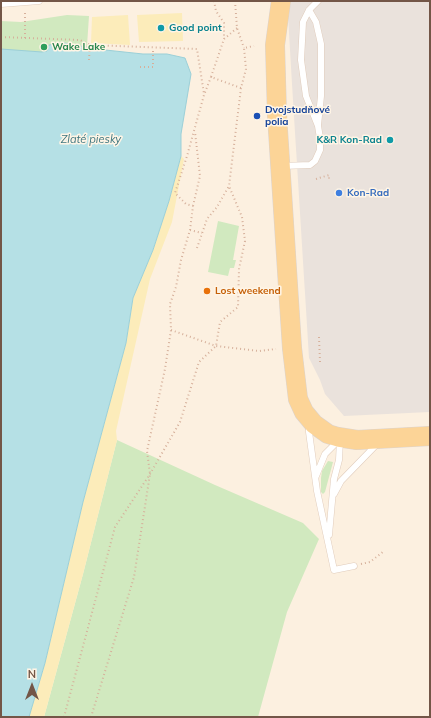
<!DOCTYPE html>
<meta charset="utf-8">
<style>
body{margin:0}
#map{position:relative;width:431px;height:718px;overflow:hidden;background:#fcf0e0;font-family:Mulish,sans-serif}
canvas{display:block}
.frame{position:absolute;inset:0;border:2px solid #735647;pointer-events:none}
.north{position:absolute;left:12px;top:666px;width:40px;height:40px;-webkit-text-stroke:3px #fff5e6;paint-order:stroke;rotate:0deg;font-size:11px;font-weight:700;line-height:16px;text-align:center;color:#735647}
.north::after{content:'';display:block;margin:auto;width:14px;height:18px;background:#735647;clip-path:polygon(50% 0,100% 100%,50% 72%,0 100%)}
</style>
<div id="map">
<canvas width="431" height="718"></canvas>
<div class="frame"></div>
<div class="north">N</div>
</div>
<script>
const g = document.querySelector('canvas').getContext('2d');
g.lineJoin = 'round';
function fill(path, color) {
  g.fillStyle = color;
  g.fill(path, 'evenodd');
}
function shape(rows) {
  const path = new Path2D();
  for (const r of rows) {
    path.moveTo(r[0], r[1]);
    for (let i = 2; i < r.length; i += 2) path.lineTo(r[i], r[i + 1]);
  }
  return path;
}
function trace(path, color, width, dash) {
  g.strokeStyle = color;
  g.lineWidth = width;
  g.lineCap = dash ? 'butt' : 'round';
  g.setLineDash(dash || []);
  g.stroke(path);
}
function label(font, color, halo, rows, align = 'center') {
  g.font = font + ' Mulish,sans-serif';
  g.lineWidth = 3;
  g.setLineDash([]);
  g.textBaseline = 'middle';
  g.strokeStyle = halo;
  g.fillStyle = color;
  for (const [text, x, y, turn = 0] of rows) {
    g.save();
    g.translate(x, y);
    g.rotate((+turn || 0) * Math.PI / 180);
    g.textAlign = isNaN(turn) ? turn : align;
    if (halo) g.strokeText(text, 0, 0);
    g.fillText(text, 0, 0);
    g.restore();
  }
}
fill(shape([
 [291,1,430,1,430,412,344,416,325,394,320,380,309,358,292,84,288,16]
]), '#eae2dc');
fill(shape([
 [67,15,89,16,86,61,1,58,1,21,21,22],
 [218,221,239,226,233,260,236,260,234,268,230,268,228,276,208,272],
 [117,440,215,485,303,523,319,539,287,612,258,717,44,717,83,574],
 [328,461,333,462,325,492,323,494,321,492,321,478,322,471]
]), '#d1e9bf');
fill(shape([
 [182,13,183,41,139,42,137,15],
 [128,15,130,45,91,43,92,17],
 [181,156,184,159,172,222,150,279,116,431,117,440,83,574,44,717,29,717,45,663,83,502,126,343,133,298,153,250,169,201]
]), '#fcecba');
const water = shape([
 [64,43,96,49,143,54,167,54,185,58,191,74,181,134,181,156,169,201,153,250,133,298,126,343,83,502,45,663,29,717,1,717,1,49,42,52,47,51,49,45,64,43]
]);
fill(water, '#b5e0e5');
trace(water, '#9bcfd7', 1);
const lane = shape([
 [1,4,39,1],
 [309,10,316,22,321,44,321,96,318,125],
 [282,166,310,165,315,161,320,150,320,138,318,126,306,96,301,60,303,22,309,10,318,1],
 [309,425,309,432,317,491,334,570,354,566],
 [316,476,325,454,338,441],
 [334,494,341,481,378,443],
 [329,535,334,479,339,460,340,440]
]);
const primary = shape([
 [281,1,275,45,277,115,292,348,298,399,304,412,314,424,328,434,338,437,357,440,430,436]
]);
trace(lane, '#e0ccbc', 7);
trace(primary, '#dbd3cf', 20);
trace(shape([
 [214,1,216,11,224,23,224,39],
 [235,1,237,28,244,48],
 [237,28,224,39,211,77,241,88],
 [1,37,80,40,90,45,197,49,204,94],
 [25,38,25,11],
 [89,60,90,45],
 [140,67,153,67,153,48],
 [316,179,329,175,329,180],
 [193,206,200,176,195,132],
 [190,230,202,233],
 [197,248,207,219,217,207,229,186,241,88,246,69,244,48,254,46],
 [171,330,216,346,259,351,276,349],
 [319,337,320,362],
 [361,564,370,562,384,551],
 [64,717,115,527,150,474,180,422,199,362,216,346,220,322,238,307,239,269,245,241,242,217,229,186],
 [91,717,134,577,150,474,147,451,165,369,171,330,170,304,176,287,181,260,190,230,193,206,186,204,175,193,187,156,204,95,211,77]
]), '#d6b09b', 2, [1, 3]);
trace(lane, '#fff', 6);
trace(primary, '#fcd497', 19);
for (const [x, y, r, color] of [
 [161,28,4,"#0f9aa8"],
 [44,47,4,"#2e9e5b"],
 [257,116,4,"#1a4fb4"],
 [390,140,4,"#0f9aa8"],
 [339,193,4,"#3f7fe0"],
 [207,291,4,"#e8710a"]
]) {
  const dot = new Path2D();
  dot.arc(x, y, r, 0, 2 * Math.PI);
  g.fillStyle = color;
  g.fill(dot);
  trace(dot, '#fff5e6', 1.5);
}
label('bold 10px', '#0d838f', '#fff5e6', [
 ["Good point",169,28],
 ["K&R Kon-Rad",382,140,"right"]
], 'left');
label('bold 10px', '#27864d', '#fff5e6', [
 ["Wake Lake",52,47]
], 'left');
label('bold 10px', '#164399', '#fff5e6', [
 ["Dvojstudňové",265,110],
 ["polia",265,122]
], 'left');
label('bold 10px', '#366cbe', '#fff5e6', [
 ["Kon-Rad",347,193]
], 'left');
label('bold 10px', '#c56008', '#fff5e6', [
 ["Lost weekend",215,291]
], 'left');
label('italic 11px', '#3f7780', '#fff5e6', [
 ["Zlaté piesky",91,140]
]);
</script>
